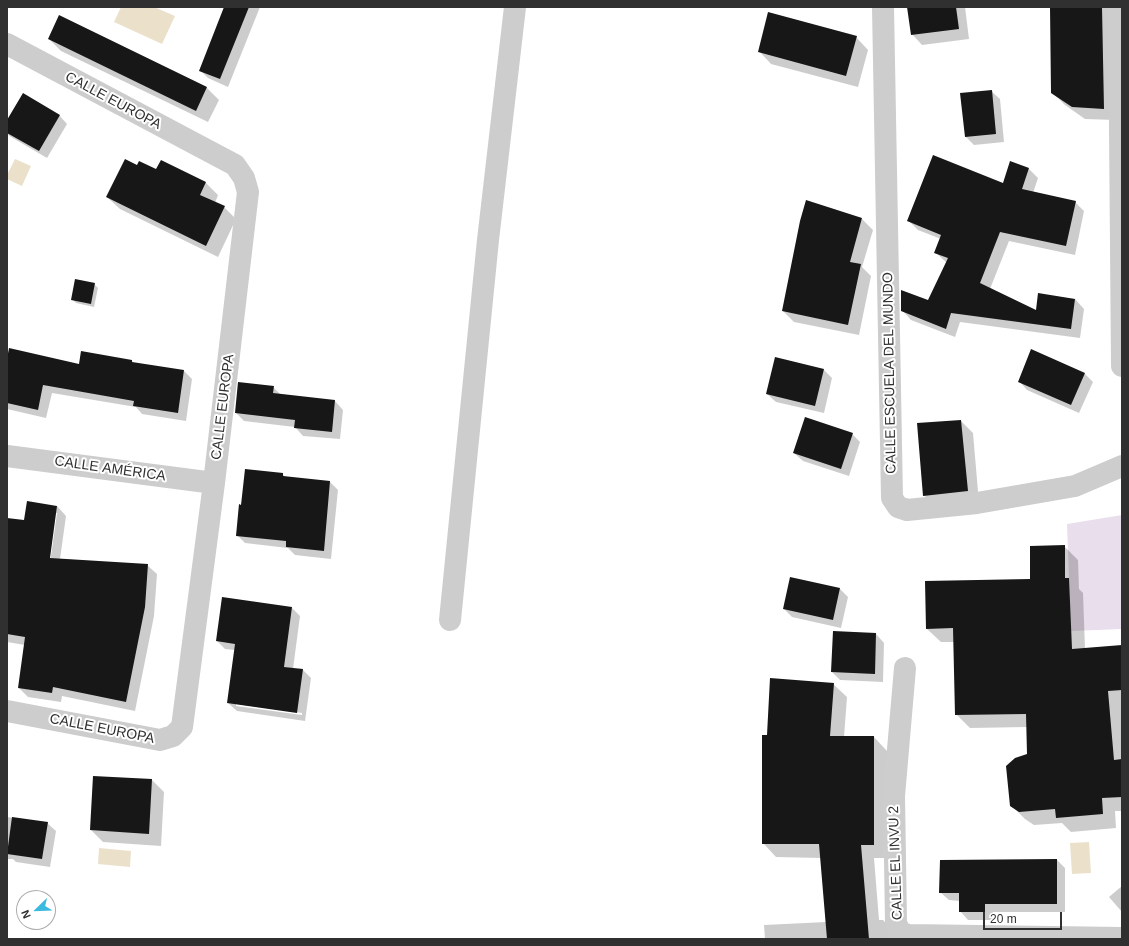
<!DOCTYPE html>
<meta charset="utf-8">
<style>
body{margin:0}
#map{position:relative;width:1129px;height:946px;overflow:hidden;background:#fff;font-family:Helvetica,sans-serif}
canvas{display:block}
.frame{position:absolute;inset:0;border:8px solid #303030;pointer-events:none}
.north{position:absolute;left:16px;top:890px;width:40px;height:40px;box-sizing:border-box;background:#fff;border:1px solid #acacac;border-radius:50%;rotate:247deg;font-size:11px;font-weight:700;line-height:16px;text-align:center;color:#303030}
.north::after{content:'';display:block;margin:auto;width:14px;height:18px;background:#3abade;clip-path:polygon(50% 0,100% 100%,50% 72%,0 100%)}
.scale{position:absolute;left:983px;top:912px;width:79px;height:18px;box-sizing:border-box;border:2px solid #303030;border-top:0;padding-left:5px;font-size:12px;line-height:14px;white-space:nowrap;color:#303030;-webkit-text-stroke:3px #fff;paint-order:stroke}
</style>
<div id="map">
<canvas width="1129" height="946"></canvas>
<div class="frame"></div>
<div class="north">N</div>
<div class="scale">20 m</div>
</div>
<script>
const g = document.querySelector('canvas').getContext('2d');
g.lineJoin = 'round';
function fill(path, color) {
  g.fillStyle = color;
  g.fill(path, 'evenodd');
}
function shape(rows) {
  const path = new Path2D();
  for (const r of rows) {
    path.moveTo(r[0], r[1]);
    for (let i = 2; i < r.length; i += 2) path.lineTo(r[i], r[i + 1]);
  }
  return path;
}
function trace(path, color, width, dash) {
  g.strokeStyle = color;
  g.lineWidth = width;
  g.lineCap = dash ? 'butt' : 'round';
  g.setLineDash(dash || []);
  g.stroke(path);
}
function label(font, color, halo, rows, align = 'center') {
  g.font = font + ' Helvetica,sans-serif';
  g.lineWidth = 4;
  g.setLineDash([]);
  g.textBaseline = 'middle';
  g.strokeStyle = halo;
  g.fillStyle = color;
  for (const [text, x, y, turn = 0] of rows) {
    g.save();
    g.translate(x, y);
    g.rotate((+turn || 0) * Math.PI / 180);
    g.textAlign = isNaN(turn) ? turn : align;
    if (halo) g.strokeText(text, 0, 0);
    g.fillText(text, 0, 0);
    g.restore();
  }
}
fill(shape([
 [1122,515,1122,629,1071,631,1067,524]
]), '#e9deec');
fill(shape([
 [121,7,154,7,175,16,162,44,114,22],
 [15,159,31,166,22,186,7,179,7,175],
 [1089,842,1091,873,1072,874,1070,843],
 [99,848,131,851,130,867,98,864]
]), '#ebe1cb');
fill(shape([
 [225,7,260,7,228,87,208,78,200,70],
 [908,7,965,7,969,39,922,45,912,34],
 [1051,7,1114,7,1116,120,1085,119,1065,105,1052,92],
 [59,17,207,88,219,100,208,122,61,51,49,39],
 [856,37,868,50,858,87,771,64,759,51],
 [991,91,1000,99,1004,142,974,145,965,136],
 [59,115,67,124,47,158,11,137,7,134,7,122],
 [161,161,206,183,218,195,215,203,224,207,236,219,218,257,120,209,107,197,157,171],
 [1029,169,1038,178,1033,193,1075,202,1084,211,1075,255,1009,241,990,289,1037,312,1039,294,1075,299,1084,309,1080,338,960,322,955,337,911,320,902,310,928,302,947,263,935,252,941,239,918,230,908,220,1003,185],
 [862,219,873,230,862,267,871,276,859,335,794,322,783,311],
 [94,284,98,288,94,307,76,303,72,299],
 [7,357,80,365,132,361,134,363,184,371,192,379,186,421,142,414,136,407,52,393,46,418,7,409],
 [824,370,832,378,824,413,776,402,767,394],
 [1085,374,1093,382,1079,413,1027,390,1019,381],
 [273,387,281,395,335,401,343,410,340,439,303,436,295,427,244,421,236,413],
 [961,421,973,433,979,503,936,508,924,495],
 [852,434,860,442,849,476,803,461,794,453],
 [282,474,286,477,330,482,338,490,331,559,295,555,288,548,245,543,237,535,242,506],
 [57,506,66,516,60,559,147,565,157,574,154,616,135,711,62,696,61,702,28,697,19,688,25,645,7,642,7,519,25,521],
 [55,513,57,513,50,563,48,562],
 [1064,546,1078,560,1079,589,1083,593,1085,649,1122,646,1122,811,1115,811,1116,828,1071,832,1062,823,1034,825,1025,819,1011,805,1028,755,1027,727,970,728,956,714,955,642,941,642,927,629,1031,580],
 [840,589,848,597,841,628,792,617,784,609],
 [292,608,300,616,293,669,303,670,311,678,305,721,237,711,228,703,235,650,225,649,217,641],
 [236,704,302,713,302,715,236,706],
 [876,634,884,643,883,682,840,680,832,672],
 [833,684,847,697,844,737,874,737,887,751,887,858,874,858,879,920,883,920,896,934,897,939,765,939,764,925,826,922,821,858,776,857,763,843,768,736],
 [152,780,164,792,161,846,103,842,91,830],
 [7,817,47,823,56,831,50,867,16,862,13,859,7,859],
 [1057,860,1065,868,1065,912,993,912,993,920,968,920,960,911,960,901,949,900,940,892],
 [1122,886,1122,912,1109,897]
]), '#0003');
fill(shape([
 [224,7,249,7,220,79,199,71],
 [907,7,956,7,959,29,911,35],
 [1050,7,1102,7,1104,109,1072,107,1051,93],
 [768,12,857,36,846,76,758,52],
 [59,15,207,87,196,111,48,39],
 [992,90,996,134,965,137,960,93],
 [23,93,60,115,39,151,7,133,7,120],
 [933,155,1003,183,1010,161,1029,168,1022,189,1076,201,1066,246,1000,232,980,283,1036,310,1038,293,1075,299,1071,329,951,313,946,329,901,311,901,290,928,300,948,258,934,253,941,235,907,221],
 [125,159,137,165,139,161,156,169,161,160,206,182,200,195,225,206,206,246,106,197],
 [806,200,862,218,850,262,861,264,848,325,782,311,800,221],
 [75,279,95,283,91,304,71,300],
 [9,348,79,364,81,351,132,360,132,362,184,370,178,413,133,406,134,401,43,385,38,410,7,403,7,359],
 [1031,349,1085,373,1071,405,1018,382],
 [775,357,824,369,815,406,766,394],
 [238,382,274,386,273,393,335,400,332,432,294,428,295,420,235,413],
 [805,417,853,433,841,469,793,453],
 [961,420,968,491,923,496,917,423],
 [245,469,283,473,283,476,330,481,324,551,286,547,286,541,236,536,239,504,241,505],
 [27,501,57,506,50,558,148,564,145,607,126,702,53,687,52,693,18,688,25,637,7,634,7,518,24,520],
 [1065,545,1065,578,1069,578,1072,649,1122,645,1122,690,1108,691,1114,760,1122,759,1122,797,1102,798,1103,814,1056,818,1055,809,1019,812,1010,806,1006,766,1015,758,1027,754,1026,714,955,715,953,628,926,629,925,581,1030,579,1030,546],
 [790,577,840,588,833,620,783,609],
 [222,597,292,607,284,667,303,669,297,713,227,703,235,644,216,641],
 [833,631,876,633,875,674,831,672],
 [770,678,834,683,830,736,874,736,874,845,861,845,869,939,827,939,819,844,762,844,762,735,767,735],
 [93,776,152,779,149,834,90,830],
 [12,817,48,822,42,859,7,854],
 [1057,859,1057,904,985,904,985,912,959,912,959,893,939,893,940,860]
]), '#171717');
trace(shape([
 [883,7,892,498,898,507,907,510,977,503,1075,486,1122,466],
 [1119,7,1122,366],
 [7,44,235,165,244,178,248,192,214,483,182,727,173,736,160,740,7,711],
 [7,456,214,483],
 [450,620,488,240,515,7],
 [905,668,894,796,896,923,900,932,908,935,1122,938]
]), '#cdcdcd', 22);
label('14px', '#303030', '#fff', [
 ["CALLE EUROPA",113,101,28],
 ["CALLE ESCUELA DEL MUNDO",890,373,-91],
 ["CALLE EUROPA",223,407,-83],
 ["CALLE AMÉRICA",110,469,8],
 ["CALLE EUROPA",102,729,11],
 ["CALLE EL INVU 2",896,863,-92]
]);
</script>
